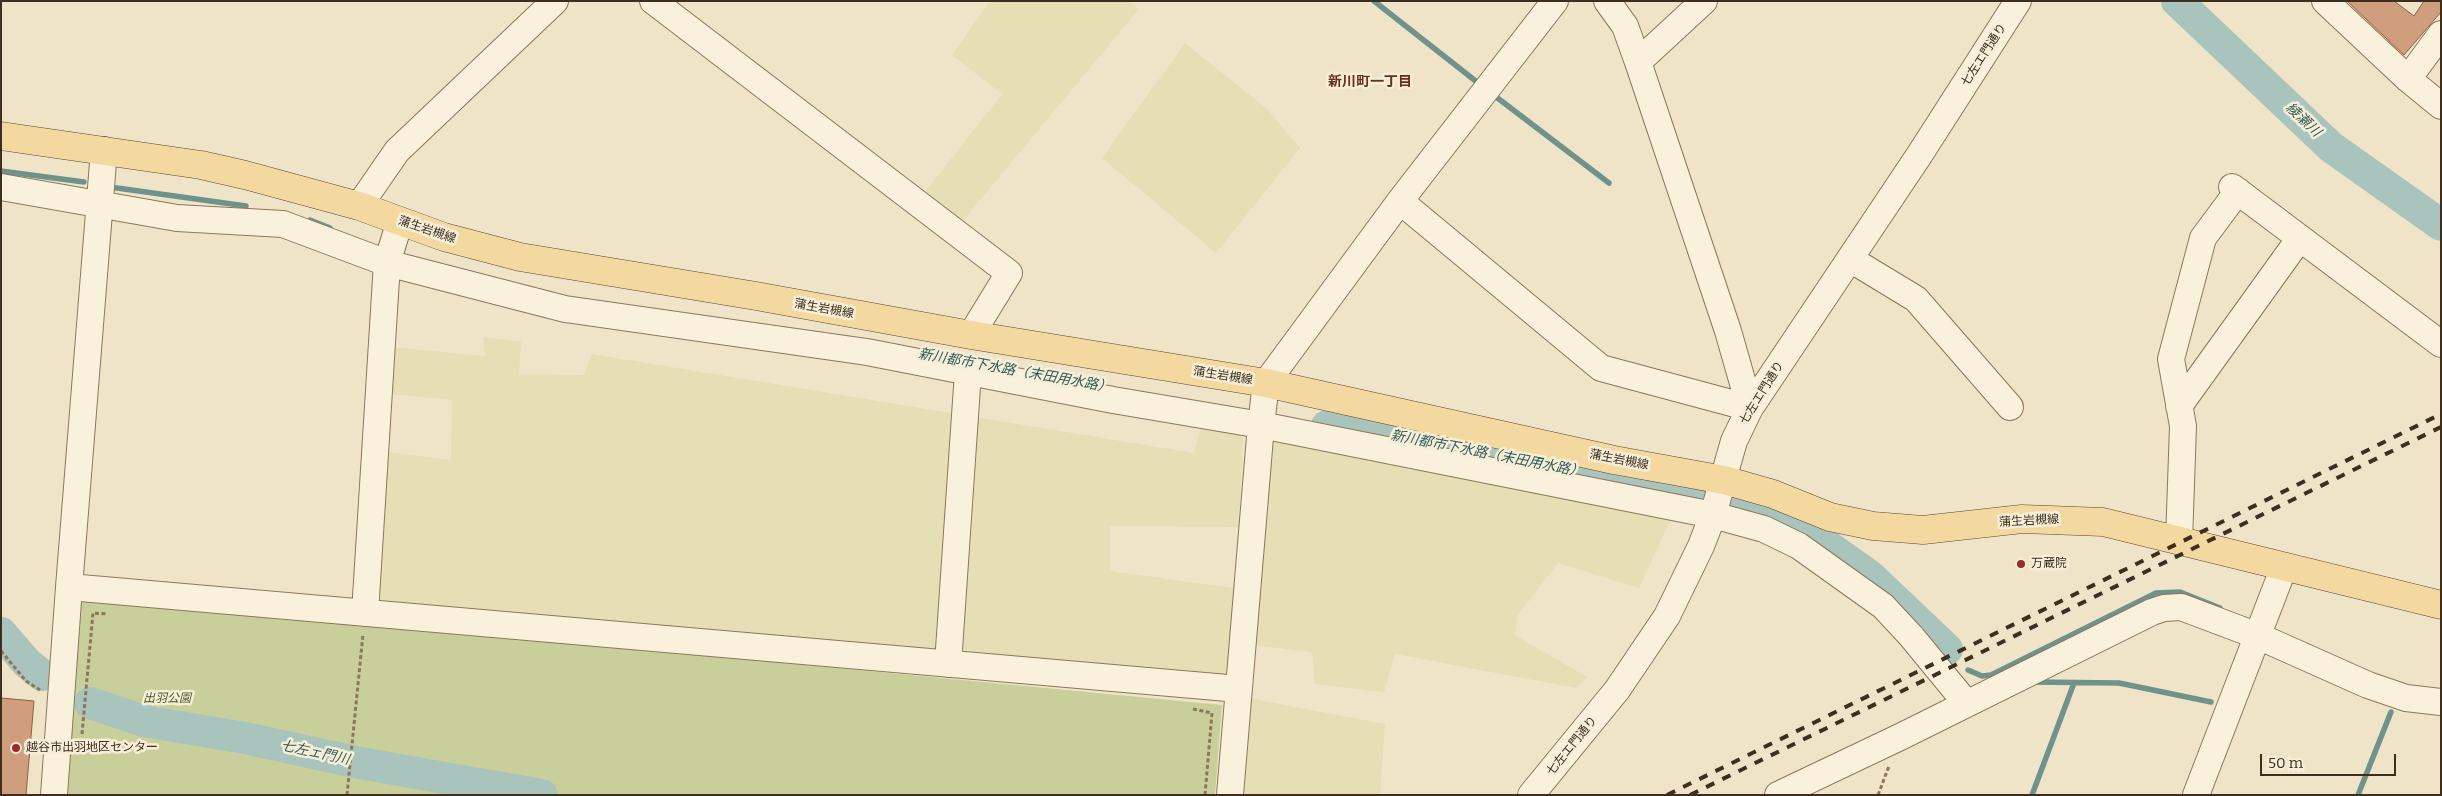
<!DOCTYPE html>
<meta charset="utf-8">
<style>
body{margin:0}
#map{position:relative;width:2442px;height:796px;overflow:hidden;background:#f0e4c8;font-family:Bitter,serif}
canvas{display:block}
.frame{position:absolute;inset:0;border:2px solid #3d2e20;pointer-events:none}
.scale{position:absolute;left:2260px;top:754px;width:136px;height:22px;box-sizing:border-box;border:2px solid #3d2e20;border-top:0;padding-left:6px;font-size:15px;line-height:18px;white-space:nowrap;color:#3d2e20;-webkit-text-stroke:4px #f7eed8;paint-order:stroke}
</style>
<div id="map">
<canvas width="2442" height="796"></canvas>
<div class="frame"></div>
<div class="scale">50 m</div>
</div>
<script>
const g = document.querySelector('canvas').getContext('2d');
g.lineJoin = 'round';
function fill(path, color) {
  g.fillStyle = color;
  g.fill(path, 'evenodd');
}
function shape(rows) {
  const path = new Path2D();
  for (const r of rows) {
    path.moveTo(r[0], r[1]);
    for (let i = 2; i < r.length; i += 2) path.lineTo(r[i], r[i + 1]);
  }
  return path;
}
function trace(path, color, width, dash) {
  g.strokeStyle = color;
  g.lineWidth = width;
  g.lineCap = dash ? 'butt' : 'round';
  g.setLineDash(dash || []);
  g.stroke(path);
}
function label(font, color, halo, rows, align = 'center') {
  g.font = font + ' Bitter,"Noto Sans JP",serif';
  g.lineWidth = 5;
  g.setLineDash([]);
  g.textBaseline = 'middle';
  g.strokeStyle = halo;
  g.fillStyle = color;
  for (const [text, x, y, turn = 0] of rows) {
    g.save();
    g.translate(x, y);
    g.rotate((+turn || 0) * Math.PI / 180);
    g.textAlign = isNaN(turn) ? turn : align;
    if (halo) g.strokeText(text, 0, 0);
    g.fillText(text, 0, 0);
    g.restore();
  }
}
fill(shape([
 [990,1,1129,1,1139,9,961,223,921,197,1002,94,952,55],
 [1185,43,1268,110,1300,148,1216,253,1102,158],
 [483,337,521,342,519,374,584,375,592,354,1194,453,1201,426,1243,435,1239,527,1110,526,1110,571,1234,588,1226,684,371,607,387,452,451,460,452,400,389,394,391,347,485,356],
 [1274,431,1673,515,1639,588,1558,563,1518,615,1515,635,1587,677,1576,688,1395,654,1384,692,1315,684,1312,652,1254,645],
 [1248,698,1385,724,1380,795,1242,795]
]), '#e6deb5');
fill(shape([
 [81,595,1222,705,1215,795,63,795]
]), '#c9cf9b');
trace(shape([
 [1374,1,1482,86],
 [1491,93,1609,183],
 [1,171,84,182],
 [110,187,246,206],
 [310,220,330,228],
 [1968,670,1982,676,1991,675,2156,593,2180,592,2220,608],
 [2033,682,2119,683,2211,702],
 [2032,795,2074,683],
 [2358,795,2391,712]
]), '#6f938a', 5.5);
trace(shape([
 [2177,1,2331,147,2441,225],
 [1327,426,1392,435,1600,478,1705,497],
 [1733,503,1780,519,1818,539,1870,576,1947,649],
 [1,633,27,663,42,675],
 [90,703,144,721,245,738,360,763,542,795]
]), '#a9c4bc', 32);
const building = shape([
 [2347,1,2394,1,2414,16,2424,1,2441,1,2441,12,2404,55,2347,1],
 [1,698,34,701,26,795,1,795,1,698]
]);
fill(building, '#cf9f7d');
trace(building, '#8d5f41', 1);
const minor = shape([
 [653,1,1009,273,971,335],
 [2325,1,2408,79,2441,106],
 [1638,62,1704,1],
 [2408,79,2441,34],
 [1,187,177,218,283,224,387,263,565,309,867,352,1113,400,1261,425,1713,515,1764,529,1799,546,1883,606,1911,636,1967,704],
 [2232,187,2441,344],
 [1400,201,1601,368,1750,408,1728,331,1638,62,1625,26,1607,1],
 [359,206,397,151,555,1],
 [1850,259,1916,299,2010,407],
 [2179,406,2300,238],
 [2179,541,2183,426,2171,359,2203,238,2238,191],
 [69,587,104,150],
 [365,613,387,263,400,221],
 [948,664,968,372],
 [54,795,69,587,1239,689],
 [1230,795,1261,425,1266,383,1400,201,1555,1],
 [1531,795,1617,690,1667,616,1701,546,1713,515,1734,441,1750,408,1920,154,2018,1],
 [1778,795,1900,737,2152,612,2164,608,2181,607,2258,636,2368,685,2406,698,2441,702],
 [2196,795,2284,567]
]);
const major = shape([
 [1,136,201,165,245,175,359,206,444,237,520,257,756,296,971,335,1266,383,1614,460,1724,480,1773,494,1830,517,1873,526,1923,530,2022,519,2103,522,2441,605]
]);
trace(minor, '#8d765c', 28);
trace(major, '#5b4430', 29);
trace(shape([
 [1,651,26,681,40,690],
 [1193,709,1212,713,1205,795],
 [82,734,93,613,108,614],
 [347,795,363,634],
 [1878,795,1889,766]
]), '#8d765c', 3, [4, 2.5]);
trace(minor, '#faf1dc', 26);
trace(major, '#f3d9a0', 28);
trace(shape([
 [1667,795,2441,414],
 [1690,795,2441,427]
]), '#3d2e20', 4, [9, 9]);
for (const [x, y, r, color] of [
 [2021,564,5,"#9e2a2b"],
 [16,748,5,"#9e2a2b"]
]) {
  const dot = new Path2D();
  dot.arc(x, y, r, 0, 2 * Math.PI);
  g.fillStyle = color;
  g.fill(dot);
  trace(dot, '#f7eed8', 2);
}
label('12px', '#3d2e20', '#f7eed8', [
 ["七左エ門通り",1984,55,-57],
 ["蒲生岩槻線",427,230,19],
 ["蒲生岩槻線",824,309,10],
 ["蒲生岩槻線",1223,376,9],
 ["七左エ門通り",1762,393,-58],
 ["蒲生岩槻線",1619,460,11],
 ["蒲生岩槻線",2029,521,-3],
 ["七左エ門通り",1572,746,-51]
]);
label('12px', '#3d2e20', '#f7eed8', [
 ["万蔵院",2031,564],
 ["越谷市出羽地区センター",26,748]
], 'left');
label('italic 12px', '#4d5a26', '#f7eed8', [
 ["出羽公園",167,699]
]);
label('bold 14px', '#6b2e1e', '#f7eed8', [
 ["新川町一丁目",1370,82]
]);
label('italic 14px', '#2f5d5a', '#f7eed8', [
 ["綾瀬川",2303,120,43],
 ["新川都市下水路（末田用水路）",1015,371,10],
 ["新川都市下水路（末田用水路）",1487,454,11],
 ["七左ェ門川",315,753,12]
]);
</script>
